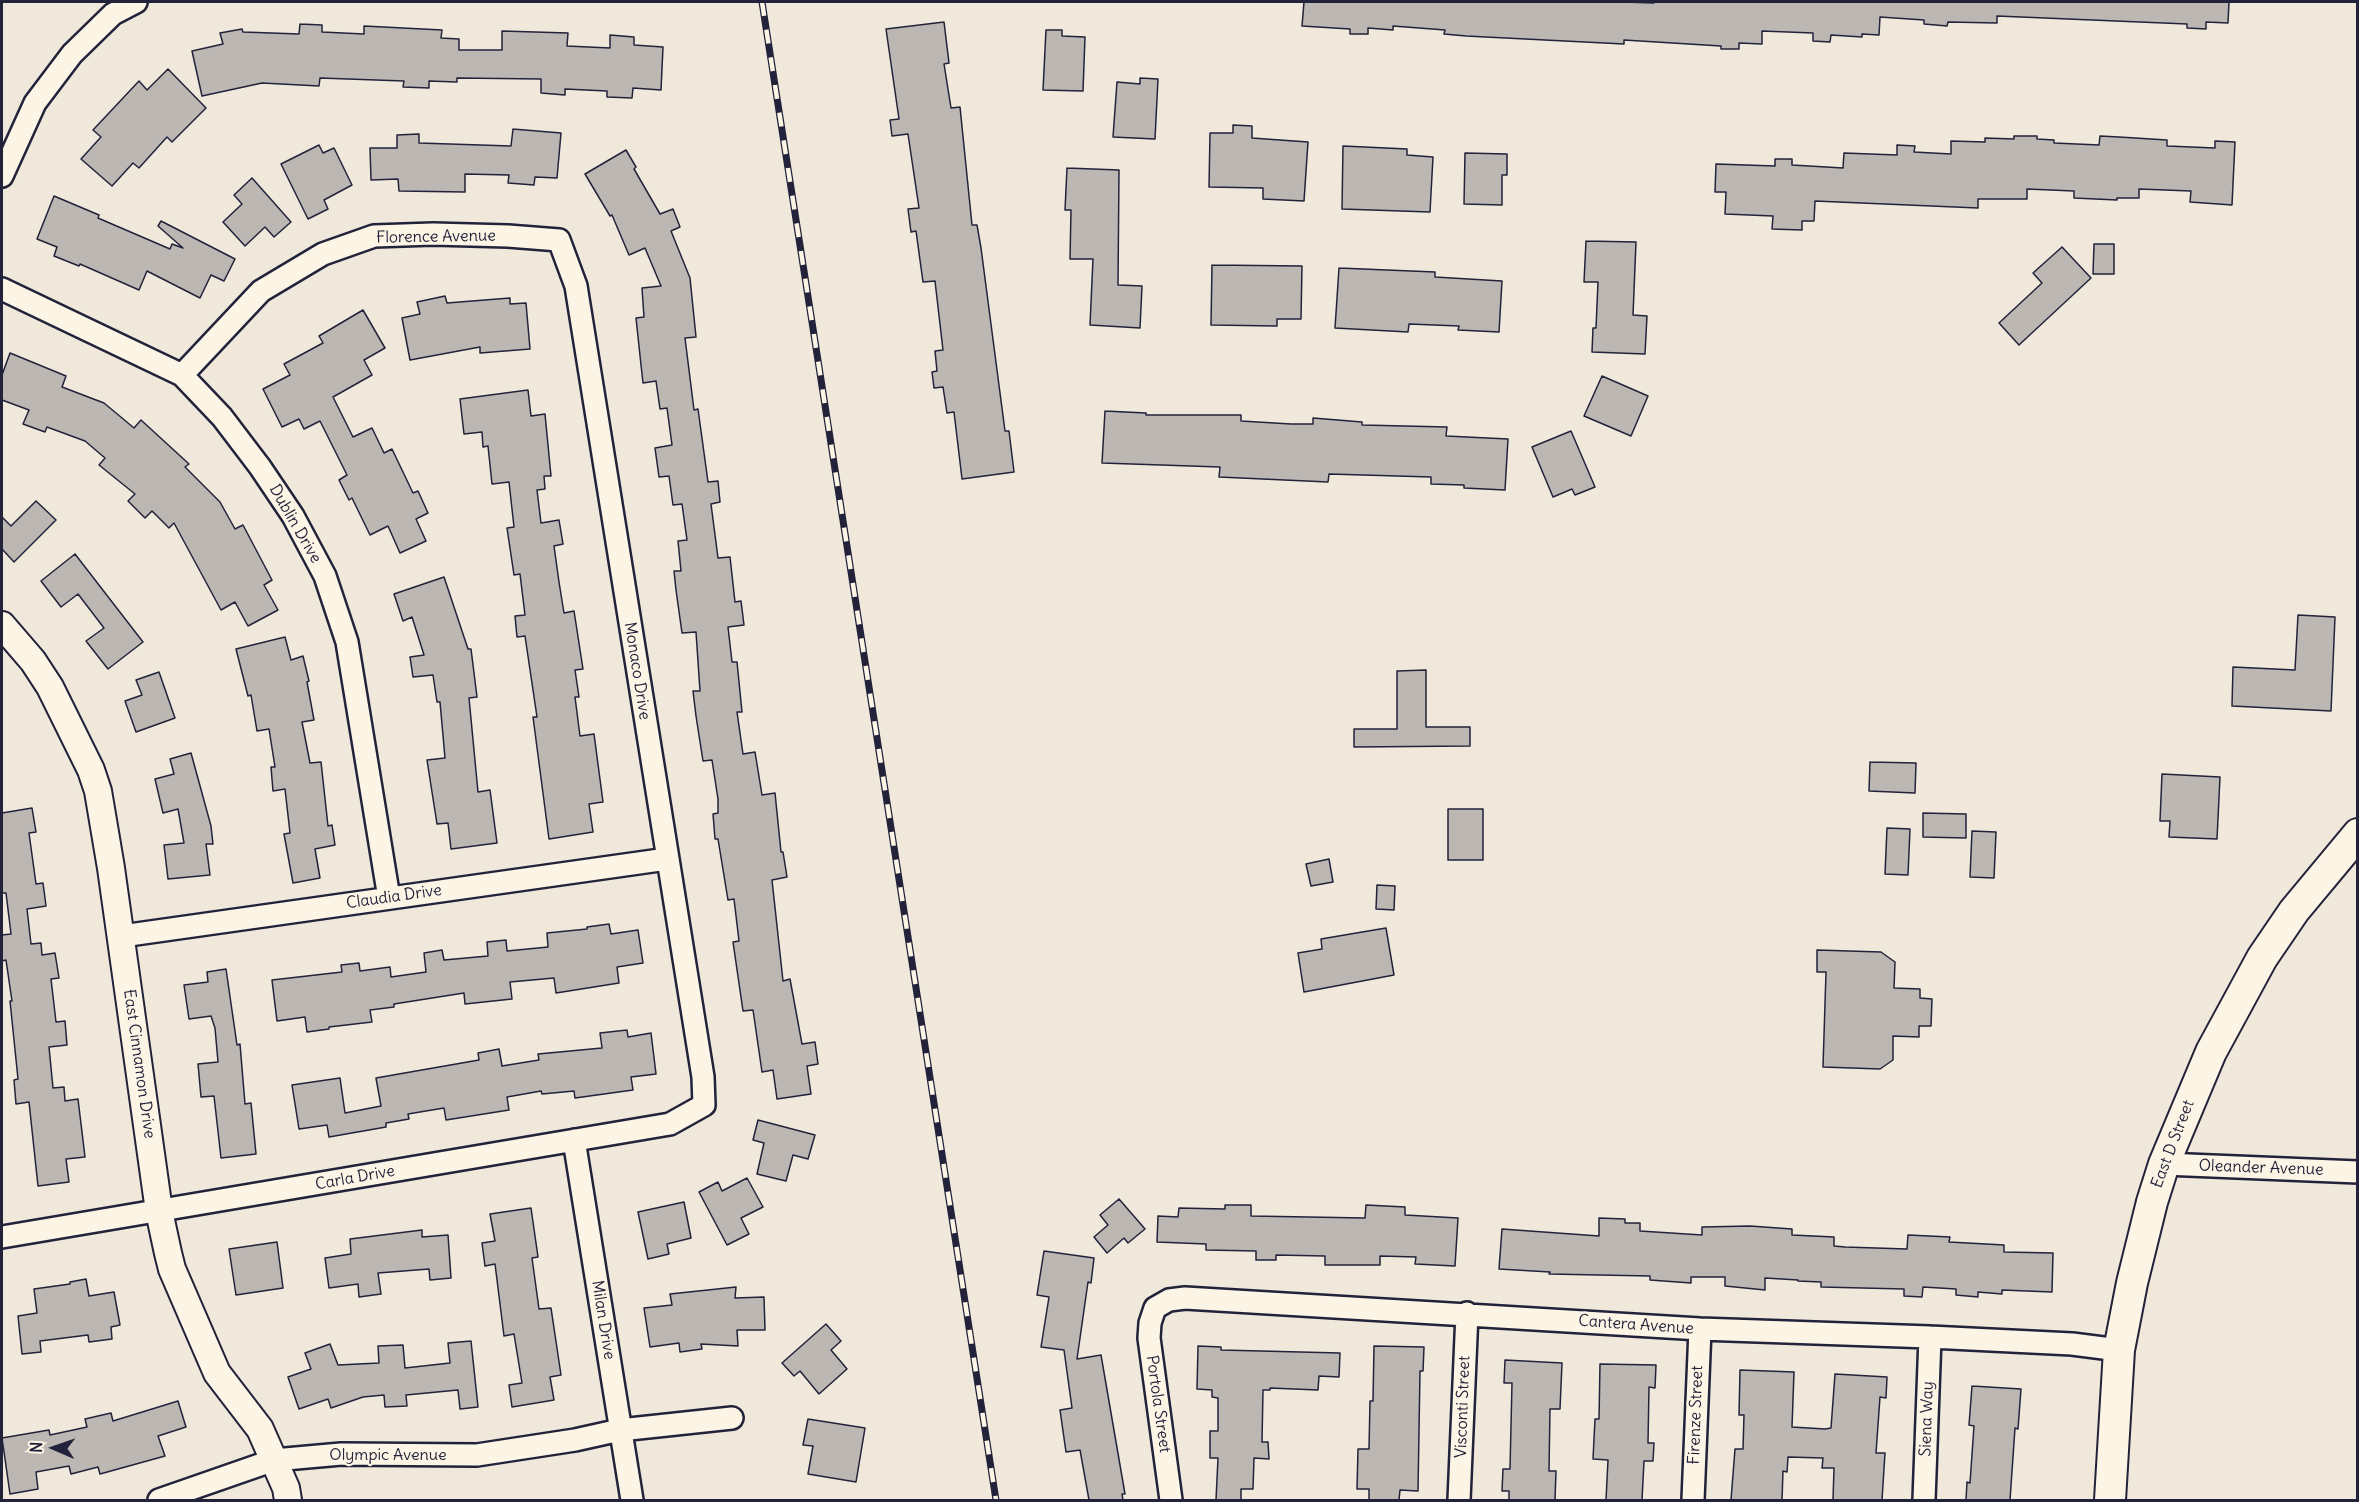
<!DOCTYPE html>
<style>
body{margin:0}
#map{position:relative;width:2359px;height:1502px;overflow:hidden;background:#efe8db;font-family:Delius,sans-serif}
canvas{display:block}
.frame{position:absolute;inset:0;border:3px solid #22223b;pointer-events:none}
.north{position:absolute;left:24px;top:1418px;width:60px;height:60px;-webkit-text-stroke:4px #fcf5e5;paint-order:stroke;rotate:272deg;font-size:16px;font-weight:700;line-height:24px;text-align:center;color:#22223b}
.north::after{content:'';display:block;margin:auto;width:21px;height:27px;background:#22223b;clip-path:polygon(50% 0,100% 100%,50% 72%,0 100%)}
</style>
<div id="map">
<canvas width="2359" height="1502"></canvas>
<div class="frame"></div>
<div class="north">N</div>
</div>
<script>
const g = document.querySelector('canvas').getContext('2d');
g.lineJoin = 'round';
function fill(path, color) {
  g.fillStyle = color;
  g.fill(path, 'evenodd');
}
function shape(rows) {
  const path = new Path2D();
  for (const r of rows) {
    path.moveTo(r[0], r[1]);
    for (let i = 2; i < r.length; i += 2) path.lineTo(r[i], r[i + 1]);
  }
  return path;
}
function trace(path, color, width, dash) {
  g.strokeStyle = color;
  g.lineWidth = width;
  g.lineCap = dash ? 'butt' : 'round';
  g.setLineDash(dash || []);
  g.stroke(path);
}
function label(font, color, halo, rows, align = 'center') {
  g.font = font + ' Delius,sans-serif';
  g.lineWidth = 4.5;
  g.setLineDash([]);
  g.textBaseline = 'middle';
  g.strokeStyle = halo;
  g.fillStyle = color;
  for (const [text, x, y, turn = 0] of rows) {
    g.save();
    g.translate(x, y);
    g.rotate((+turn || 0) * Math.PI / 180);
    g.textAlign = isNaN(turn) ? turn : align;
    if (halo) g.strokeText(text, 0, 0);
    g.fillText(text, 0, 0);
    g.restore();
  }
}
const building = shape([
 [1304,2,1623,2,1654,3,1654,2,2229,2,2228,23,2206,22,2206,29,2187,28,2187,24,1997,16,1997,23,1948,22,1947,26,1924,24,1924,20,1880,17,1879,35,1862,34,1862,37,1831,35,1830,42,1813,41,1813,33,1762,31,1762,44,1739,43,1739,49,1721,49,1721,46,1624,40,1624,44,1466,36,1444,34,1445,30,1393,26,1393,30,1368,28,1368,34,1350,34,1350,29,1302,26,1304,2],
 [944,22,949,63,944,64,951,108,960,107,972,225,977,225,981,248,1005,431,1009,431,1014,472,962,479,954,412,947,413,943,387,934,388,932,372,937,371,935,351,943,350,938,307,935,281,923,282,916,231,911,232,908,209,919,208,908,134,892,136,890,120,899,119,886,29,944,22],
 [300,24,322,25,322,32,364,34,364,26,442,30,441,38,459,39,459,50,502,50,502,31,568,33,567,46,610,48,610,35,634,37,634,45,663,47,661,90,633,88,632,98,607,97,607,91,565,89,565,95,541,93,541,79,457,78,457,82,429,81,429,88,403,87,404,81,320,78,319,86,262,83,202,96,192,51,223,44,220,33,242,29,243,32,299,34,300,24],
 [1046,30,1062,30,1062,36,1085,37,1083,91,1043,90,1046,30],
 [168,69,206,108,172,142,167,137,139,168,133,163,112,186,81,159,101,137,93,130,139,81,147,90,168,69],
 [1140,78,1158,79,1155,139,1113,137,1117,82,1140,84,1140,78],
 [1233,125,1252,126,1252,138,1308,142,1304,201,1263,199,1263,188,1209,187,1210,133,1233,133,1233,125],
 [513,129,561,133,557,178,535,177,534,185,508,183,509,175,465,174,465,192,399,191,398,179,371,180,370,148,397,148,397,135,419,134,419,143,511,146,513,129],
 [2014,136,2037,136,2037,139,2054,140,2054,143,2099,145,2100,136,2119,137,2167,140,2167,146,2215,148,2215,141,2235,142,2232,205,2190,202,2191,191,2139,189,2139,198,2117,198,2117,200,2074,198,2074,191,2027,189,2027,199,1978,199,1978,208,1815,201,1814,221,1802,221,1802,230,1772,229,1773,216,1725,214,1726,192,1715,192,1716,164,1775,166,1775,159,1792,159,1792,165,1843,168,1844,153,1897,155,1897,145,1915,146,1914,152,1951,154,1951,141,1985,142,1985,138,2014,139,2014,136],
 [319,145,323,153,334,148,352,185,324,200,328,209,308,219,281,164,319,145],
 [1343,146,1407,149,1407,155,1433,157,1430,212,1342,209,1343,146],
 [626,150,636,167,634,169,660,214,673,209,680,227,671,231,690,278,696,337,685,338,694,410,698,409,708,482,718,481,720,502,711,504,718,558,730,557,735,602,741,601,744,625,728,627,732,662,737,662,742,712,737,712,743,754,755,752,762,795,775,793,781,852,783,852,787,877,772,880,783,981,790,979,802,1044,815,1042,818,1064,807,1066,811,1094,777,1099,773,1070,762,1072,753,1010,743,1011,733,942,739,941,734,899,728,900,718,839,715,839,713,814,718,813,718,799,712,760,703,761,696,716,693,691,700,691,696,632,682,633,676,590,674,571,681,571,678,541,687,540,682,504,673,505,669,476,659,477,655,448,672,445,667,408,660,409,656,381,643,383,641,365,636,318,644,317,642,288,661,286,645,248,629,255,612,215,610,216,585,174,626,150],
 [1465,153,1507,154,1507,175,1502,175,1502,205,1464,204,1465,153],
 [1067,168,1119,170,1118,285,1142,286,1140,328,1090,325,1093,259,1070,259,1071,210,1065,210,1067,168],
 [252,178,291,222,274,237,265,227,245,246,223,222,242,204,234,195,252,178],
 [54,196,99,215,98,218,170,249,172,244,183,248,158,226,161,221,235,259,224,281,211,275,200,298,147,271,139,290,80,264,79,266,54,256,57,247,37,239,54,196],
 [1586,241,1636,242,1633,315,1647,316,1645,354,1592,352,1593,328,1596,328,1598,282,1584,282,1586,241],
 [2094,244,2114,244,2114,274,2093,274,2094,244],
 [2062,247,2091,278,2019,345,1999,323,2042,283,2033,273,2062,247],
 [1212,265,1302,266,1301,319,1277,319,1277,326,1211,325,1212,265],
 [1339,268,1435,272,1435,277,1502,281,1499,332,1458,330,1459,326,1409,324,1408,332,1335,328,1339,268],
 [445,296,447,303,510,298,510,304,526,303,530,349,480,353,480,347,410,360,402,318,420,314,417,302,445,296],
 [363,310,385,348,364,360,372,375,333,397,353,437,372,428,384,453,392,449,413,493,418,491,428,513,416,519,426,541,400,553,388,526,370,535,352,498,349,500,339,480,347,475,320,421,304,429,299,419,282,427,263,389,290,375,284,364,323,343,319,336,363,310],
 [10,353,66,376,62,387,104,403,134,428,141,420,189,464,185,467,220,502,235,529,243,525,272,580,264,585,278,610,248,626,235,602,221,610,174,523,169,528,152,511,145,518,128,501,135,494,99,465,105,458,85,441,47,427,45,432,23,424,29,410,2,400,2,375,10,353],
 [1602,376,1648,396,1631,436,1584,416,1602,376],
 [528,390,531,416,545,414,551,476,544,476,545,489,537,490,541,523,559,520,563,544,554,546,559,582,564,613,574,611,583,669,575,670,579,697,575,697,580,736,594,734,603,802,589,804,593,832,549,839,533,717,537,717,525,636,517,637,515,616,525,615,520,574,514,575,507,528,514,527,509,482,492,484,488,446,483,447,482,432,464,434,460,399,528,390],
 [1105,411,1146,413,1146,415,1241,415,1241,421,1291,424,1313,424,1313,418,1362,422,1362,425,1447,427,1446,436,1508,439,1505,490,1464,488,1464,485,1431,484,1431,477,1329,474,1328,482,1219,477,1220,467,1102,463,1105,411],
 [1571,431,1595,487,1575,495,1572,489,1553,497,1532,447,1571,431],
 [36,501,56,520,14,562,2,549,2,517,11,526,36,501],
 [75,554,143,642,108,669,86,641,104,628,78,594,61,607,41,581,75,554],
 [444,577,468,649,471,649,477,697,469,698,478,792,490,790,497,843,451,849,448,823,437,824,427,760,445,758,440,702,437,702,433,675,413,677,410,657,424,655,412,617,403,621,394,594,444,577],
 [2298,615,2335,617,2331,711,2232,706,2233,667,2295,670,2298,615],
 [285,637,291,660,303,656,309,681,307,682,314,720,302,722,310,763,321,762,328,826,332,825,335,845,315,849,320,878,293,883,284,834,290,833,285,789,273,791,271,767,275,767,269,729,257,731,251,695,248,696,236,649,285,637],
 [1426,670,1426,727,1470,727,1470,746,1354,747,1354,729,1397,729,1397,671,1426,670],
 [159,672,175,718,136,732,125,701,142,695,136,680,159,672],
 [191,753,211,826,213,844,206,844,210,875,168,879,164,845,184,843,178,809,163,813,155,779,174,774,170,759,191,753],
 [1870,762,1916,763,1915,793,1869,791,1870,762],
 [2162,774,2220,777,2217,839,2169,837,2170,821,2160,821,2162,774],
 [32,808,36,832,29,833,36,884,43,883,46,906,27,909,31,944,41,943,42,955,55,953,59,978,51,979,56,1022,65,1021,67,1045,49,1047,53,1088,64,1087,65,1101,78,1099,85,1157,66,1159,69,1182,38,1186,29,1102,16,1104,14,1080,18,1079,10,1001,12,1001,6,960,2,961,2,935,11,934,6,893,2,893,2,813,32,808],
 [1448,809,1483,809,1483,860,1448,860,1448,809],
 [1923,813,1966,814,1966,838,1923,837,1923,813],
 [1887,828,1910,829,1908,875,1885,874,1887,828],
 [1972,831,1996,832,1994,878,1970,877,1972,831],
 [1329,859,1333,882,1311,886,1306,864,1329,859],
 [1377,885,1395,886,1394,910,1376,909,1377,885],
 [609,924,611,934,638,930,643,963,617,967,619,983,556,993,554,978,510,982,512,999,465,1004,464,993,394,1004,394,1007,370,1010,372,1022,329,1027,329,1029,307,1032,305,1017,277,1021,272,980,342,972,341,965,359,963,360,971,390,967,391,977,426,972,424,953,442,950,444,960,488,956,487,942,506,940,507,951,548,947,547,933,587,929,587,927,609,924],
 [1386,928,1394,975,1304,992,1298,953,1322,949,1321,939,1386,928],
 [1817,950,1881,952,1895,962,1894,988,1920,989,1920,998,1932,999,1931,1026,1919,1026,1919,1037,1893,1036,1893,1060,1880,1069,1823,1067,1826,972,1817,972,1817,950],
 [226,969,237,1045,240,1044,245,1104,251,1103,256,1154,221,1158,214,1096,201,1097,198,1064,218,1062,215,1028,211,1016,189,1019,184,985,208,982,207,972,226,969],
 [627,1030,628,1037,651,1033,656,1074,631,1077,633,1090,575,1098,574,1091,542,1094,541,1091,507,1097,509,1110,446,1120,444,1108,408,1114,409,1119,386,1123,386,1127,329,1137,327,1125,299,1129,292,1085,340,1078,345,1113,381,1106,376,1078,479,1060,478,1053,499,1049,502,1066,539,1060,538,1054,602,1048,600,1033,627,1030],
 [758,1120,815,1135,808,1159,793,1155,786,1181,757,1174,764,1143,753,1140,758,1120],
 [747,1178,763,1207,741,1218,749,1234,727,1245,699,1192,718,1182,722,1191,747,1178],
 [1119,1199,1145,1229,1128,1243,1124,1238,1107,1253,1094,1237,1108,1225,1100,1215,1119,1199],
 [684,1202,691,1238,667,1244,669,1254,648,1259,638,1212,684,1202],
 [1225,1205,1251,1205,1251,1216,1365,1218,1366,1205,1405,1207,1405,1215,1458,1218,1455,1266,1415,1264,1416,1257,1380,1256,1380,1265,1325,1265,1325,1256,1276,1255,1276,1260,1256,1260,1256,1251,1206,1250,1206,1244,1157,1242,1158,1216,1178,1217,1179,1208,1225,1209,1225,1205],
 [531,1208,538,1257,532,1258,539,1309,551,1308,561,1375,550,1377,554,1400,512,1407,509,1385,522,1383,514,1334,504,1336,495,1264,485,1266,482,1243,495,1241,490,1214,531,1208],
 [1599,1218,1625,1219,1625,1223,1640,1223,1640,1231,1702,1235,1702,1227,1750,1226,1792,1229,1792,1235,1834,1237,1834,1246,1845,1247,1907,1249,1908,1235,1950,1237,1949,1242,2004,1245,2004,1252,2053,1253,2052,1292,2002,1290,2002,1294,1978,1292,1978,1297,1956,1295,1956,1289,1923,1287,1922,1297,1904,1296,1904,1289,1821,1287,1821,1282,1798,1281,1798,1280,1765,1278,1765,1290,1725,1286,1725,1277,1691,1277,1691,1283,1650,1280,1650,1276,1549,1274,1550,1272,1499,1269,1502,1229,1599,1236,1599,1218],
 [422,1230,422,1237,448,1235,451,1278,430,1280,429,1269,378,1273,381,1294,359,1297,358,1284,329,1288,325,1258,351,1254,350,1239,422,1230],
 [277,1242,283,1288,236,1295,229,1249,277,1242],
 [1044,1251,1094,1258,1091,1283,1088,1282,1077,1359,1101,1355,1125,1494,1122,1494,1123,1500,1089,1500,1080,1450,1066,1452,1060,1410,1072,1408,1064,1350,1041,1347,1049,1297,1037,1295,1044,1251],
 [86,1279,89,1296,114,1292,120,1325,111,1327,112,1339,89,1342,88,1335,40,1341,41,1352,22,1354,18,1316,37,1313,34,1289,70,1284,70,1282,86,1279],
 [736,1287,735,1298,764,1297,765,1330,737,1330,738,1346,701,1344,702,1349,680,1352,679,1343,650,1347,644,1308,672,1305,670,1294,736,1287],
 [826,1324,841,1341,831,1350,847,1369,819,1394,800,1371,794,1376,782,1363,826,1324],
 [471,1341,478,1407,460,1409,458,1390,406,1395,407,1406,385,1407,384,1395,363,1397,331,1408,328,1399,299,1409,288,1377,311,1369,305,1353,330,1344,338,1365,379,1363,378,1346,403,1345,405,1368,450,1363,448,1343,471,1341],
 [1198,1346,1221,1347,1221,1350,1340,1353,1339,1377,1319,1376,1318,1390,1270,1388,1270,1390,1263,1390,1262,1442,1268,1442,1269,1459,1254,1458,1253,1489,1241,1489,1241,1500,1216,1500,1218,1458,1210,1458,1210,1431,1218,1431,1218,1398,1212,1397,1212,1390,1197,1389,1198,1346],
 [1374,1346,1424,1347,1423,1371,1420,1371,1418,1491,1400,1490,1399,1500,1369,1500,1369,1489,1357,1489,1358,1449,1369,1449,1370,1401,1373,1401,1374,1346],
 [1505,1360,1562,1363,1560,1409,1550,1409,1549,1471,1556,1471,1555,1500,1509,1500,1509,1491,1502,1491,1503,1469,1510,1469,1512,1383,1504,1383,1505,1360],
 [1600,1364,1656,1365,1655,1388,1649,1387,1648,1443,1654,1443,1653,1461,1644,1461,1642,1500,1606,1500,1608,1460,1593,1459,1595,1419,1599,1419,1600,1364],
 [1740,1370,1794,1372,1792,1427,1825,1429,1831,1428,1835,1374,1887,1377,1886,1398,1880,1397,1876,1453,1885,1453,1882,1500,1833,1500,1834,1468,1822,1468,1823,1458,1788,1457,1787,1472,1783,1471,1782,1500,1731,1500,1735,1449,1743,1449,1744,1415,1739,1415,1740,1370],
 [1972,1386,2021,1389,2018,1429,2015,1428,2010,1500,1966,1500,1967,1482,1970,1483,1974,1426,1969,1425,1972,1386],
 [178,1401,186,1427,158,1436,165,1456,100,1474,98,1467,71,1474,69,1466,36,1472,38,1489,10,1494,2,1438,49,1430,50,1435,87,1427,85,1419,111,1413,113,1421,178,1401],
 [808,1419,865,1428,856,1482,808,1474,813,1446,803,1445,808,1419]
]);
fill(building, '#bcb7b3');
trace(building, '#22223b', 1.5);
const minor = shape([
 [2,176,35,103,72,54,113,14,136,2],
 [2,289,182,375,222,417,260,467,293,516,325,576,347,642,389,898],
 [122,936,667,859],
 [574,1140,632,1500],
 [2164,1164,2358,1172],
 [2,1237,670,1124,704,1105,703,1077,576,286,559,240,508,236,433,234,374,236,323,254,261,291,182,375],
 [159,1500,274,1460,341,1454,477,1455,575,1440,620,1430,732,1418],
 [1171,1500,1149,1338,1150,1323,1155,1308,1169,1300,1185,1298,1700,1329,1930,1337,2072,1344,2119,1350],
 [1459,1500,1467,1313],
 [1693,1500,1700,1329],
 [1924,1500,1930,1337]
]);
const tertiary = shape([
 [2,625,33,661,50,687,91,770,98,791,111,868,159,1211,168,1253,172,1269,217,1373,260,1429,286,1488,288,1500]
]);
const secondary = shape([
 [2110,1500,2119,1350,2132,1283,2152,1202,2164,1164,2211,1052,2262,958,2294,911,2358,834]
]);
trace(minor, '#22223b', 26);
trace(tertiary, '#22223b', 30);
trace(secondary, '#22223b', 34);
trace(minor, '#fcf5e5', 21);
trace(tertiary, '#fcf5e5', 26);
trace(secondary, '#fcf5e5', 30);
const rail = shape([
 [762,2,996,1500]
]);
trace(rail, '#22223b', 7);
trace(rail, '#fcf5e5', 4.5, [14]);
label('16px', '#22223b', '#fcf5e5', [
 ["Florence Avenue",436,237,-1],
 ["Dublin Drive",295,524,60],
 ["Monaco Drive",637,671,81],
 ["Claudia Drive",394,897,-8],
 ["East Cinnamon Drive",139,1064,82],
 ["East D Street",2173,1144,-69],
 ["Oleander Avenue",2261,1168,2],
 ["Carla Drive",355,1178,-10],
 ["Milan Drive",603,1320,81],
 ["Cantera Avenue",1636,1325,4],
 ["Portola Street",1158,1404,82],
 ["Visconti Street",1463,1407,-88],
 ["Firenze Street",1696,1415,-88],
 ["Siena Way",1927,1419,-88],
 ["Olympic Avenue",388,1455]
]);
</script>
